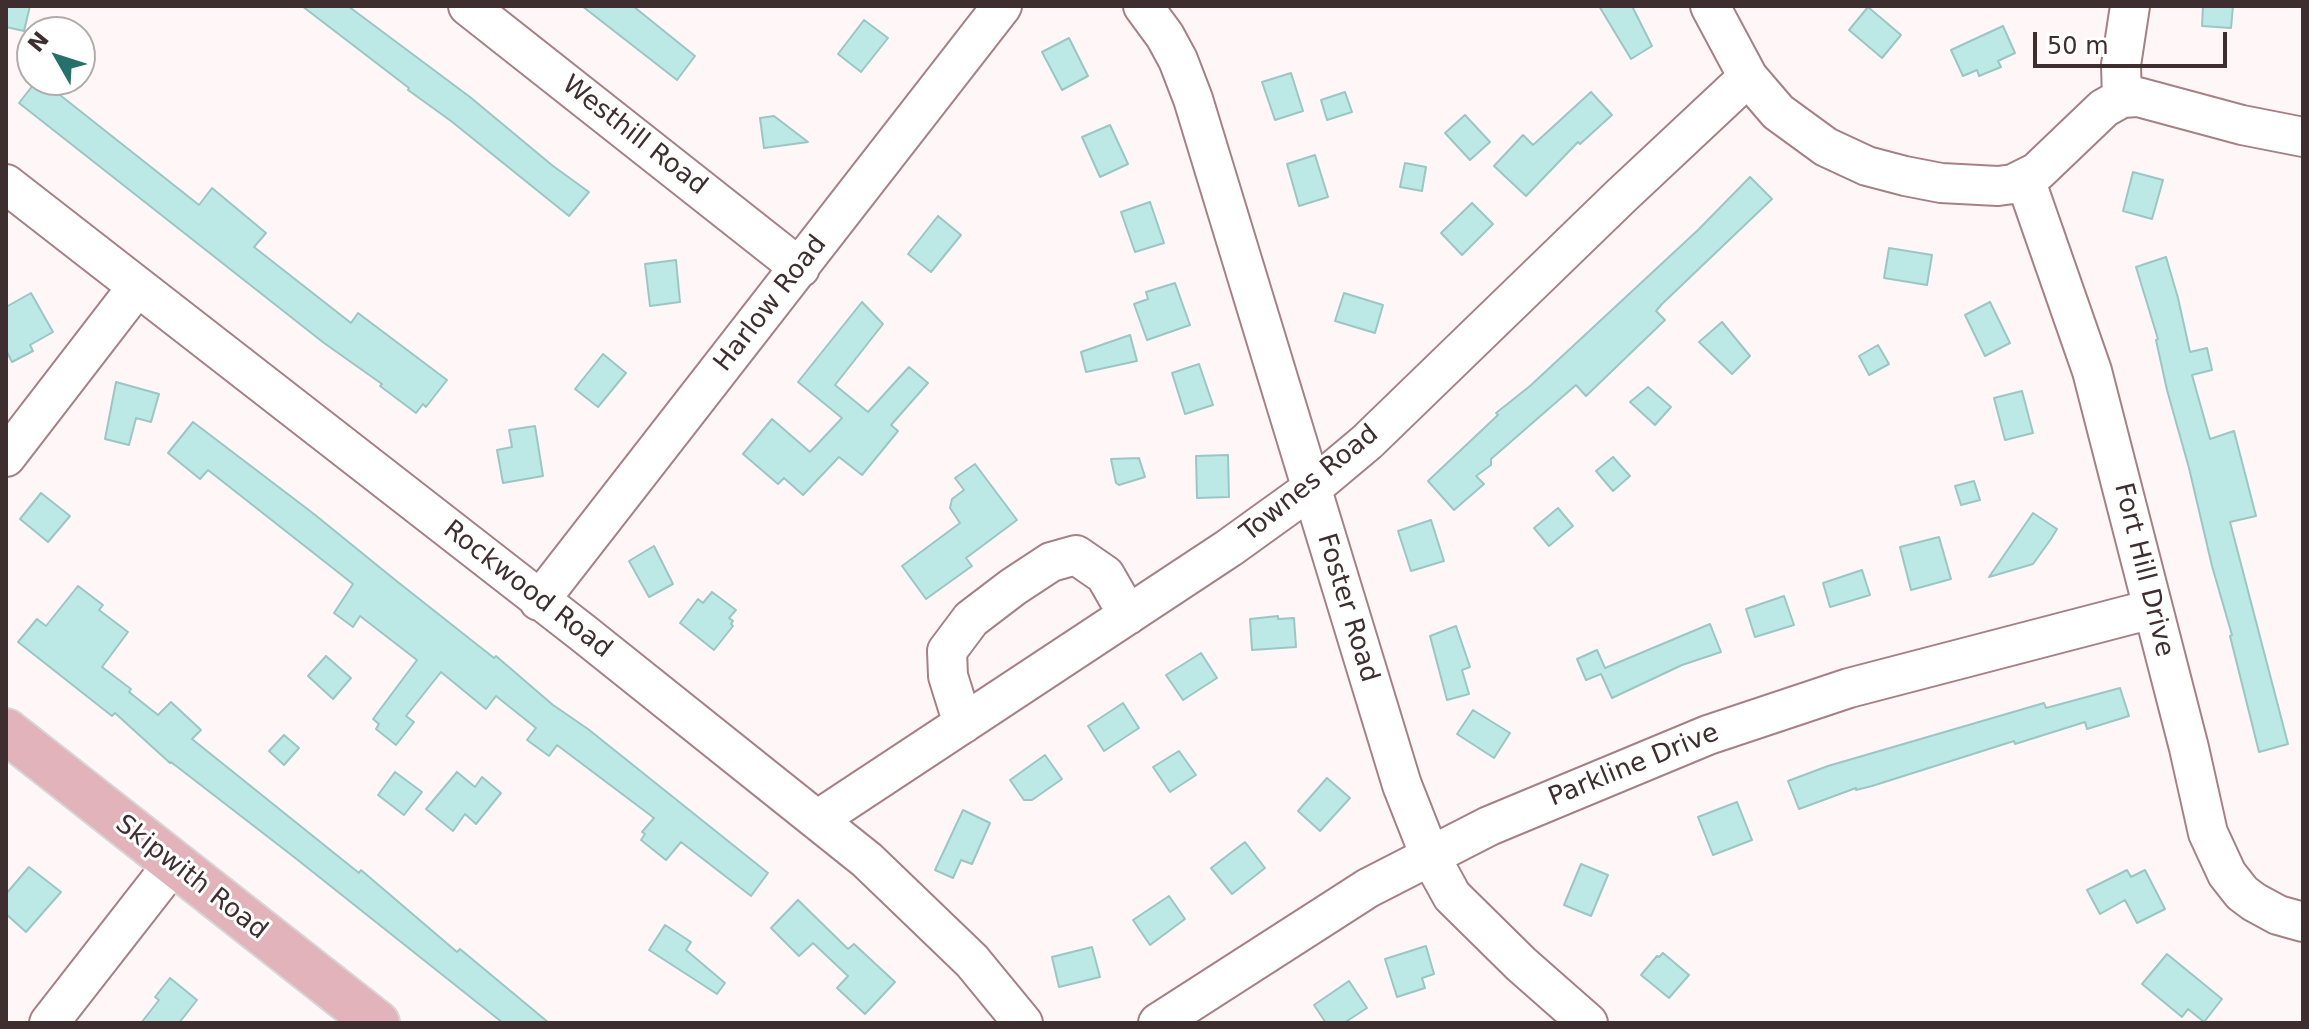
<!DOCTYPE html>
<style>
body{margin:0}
#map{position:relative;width:2309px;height:1029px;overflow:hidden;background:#fef6f7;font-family:"DejaVu Sans",sans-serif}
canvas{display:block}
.frame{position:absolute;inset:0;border:8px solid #3e2e30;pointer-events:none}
.north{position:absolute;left:16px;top:16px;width:80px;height:80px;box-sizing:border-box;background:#fff;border:2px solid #b2abac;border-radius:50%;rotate:309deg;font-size:22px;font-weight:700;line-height:32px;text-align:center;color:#3e2e30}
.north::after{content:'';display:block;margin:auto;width:28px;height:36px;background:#27716c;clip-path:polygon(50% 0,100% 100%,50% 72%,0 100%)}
.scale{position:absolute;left:2033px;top:32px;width:194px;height:36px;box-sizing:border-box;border:4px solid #3e2e30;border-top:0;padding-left:10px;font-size:24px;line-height:28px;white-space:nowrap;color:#3e2e30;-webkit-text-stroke:6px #fff;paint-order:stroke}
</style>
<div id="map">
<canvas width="2309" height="1029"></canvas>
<div class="frame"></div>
<div class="north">N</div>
<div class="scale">50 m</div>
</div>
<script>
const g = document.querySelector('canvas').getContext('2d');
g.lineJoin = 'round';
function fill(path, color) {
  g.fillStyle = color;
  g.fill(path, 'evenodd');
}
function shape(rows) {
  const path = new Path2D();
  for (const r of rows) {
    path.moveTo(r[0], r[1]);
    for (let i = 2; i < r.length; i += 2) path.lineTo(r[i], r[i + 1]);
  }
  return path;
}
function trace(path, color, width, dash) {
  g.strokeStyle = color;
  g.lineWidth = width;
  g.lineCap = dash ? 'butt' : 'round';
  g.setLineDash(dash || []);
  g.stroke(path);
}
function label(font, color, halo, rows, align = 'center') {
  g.font = font + ' "DejaVu Sans",sans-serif';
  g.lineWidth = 6;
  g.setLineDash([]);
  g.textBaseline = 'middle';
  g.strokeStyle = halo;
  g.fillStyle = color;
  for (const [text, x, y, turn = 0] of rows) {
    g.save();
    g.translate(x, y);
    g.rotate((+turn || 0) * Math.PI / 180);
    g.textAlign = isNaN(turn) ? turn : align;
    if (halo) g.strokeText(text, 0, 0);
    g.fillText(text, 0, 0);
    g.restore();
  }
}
const building = shape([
 [6,6,30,6,24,31,6,27,6,6],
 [302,6,348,6,470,97,553,166,589,192,569,216,451,121,408,90,409,88,302,6],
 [582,6,633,6,695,56,677,80,582,6],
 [1599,6,1632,6,1652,46,1631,59,1599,6],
 [2203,6,2233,6,2231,28,2202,26,2203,6],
 [1868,7,1901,35,1882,58,1849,30,1868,7],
 [864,20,888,38,861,72,838,54,864,20],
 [2003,26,2015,53,1998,61,2001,67,1979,76,1977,70,1963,76,1951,50,2003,26],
 [1069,38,1088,76,1062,90,1042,52,1069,38],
 [1291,73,1303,111,1275,120,1262,82,1291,73],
 [37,80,41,80,199,205,212,188,266,233,254,247,351,323,358,313,447,380,426,407,423,404,416,413,380,386,382,384,324,343,19,103,37,80],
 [1345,92,1352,112,1327,120,1321,100,1345,92],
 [1591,92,1612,115,1580,144,1578,142,1526,196,1494,166,1523,135,1533,145,1591,92],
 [1465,115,1490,142,1470,160,1445,133,1465,115],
 [774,116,808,142,764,148,760,118,774,116],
 [1110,125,1128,164,1100,177,1082,137,1110,125],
 [1315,155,1328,197,1299,206,1287,164,1315,155],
 [1405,163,1426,167,1422,191,1400,187,1405,163],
 [2133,172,2163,180,2152,219,2123,211,2133,172],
 [1750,177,1772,199,1662,304,1656,311,1665,320,1586,396,1576,385,1491,459,1491,465,1476,476,1484,484,1454,510,1428,481,1498,415,1496,413,1530,386,1698,230,1750,177],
 [1150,202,1164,243,1135,252,1121,212,1150,202],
 [1472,203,1493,224,1462,255,1441,233,1472,203],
 [938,216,961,235,931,272,908,254,938,216],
 [1889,248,1932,255,1927,285,1884,278,1889,248],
 [2166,257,2178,298,2190,352,2207,348,2212,370,2192,375,2210,439,2234,431,2256,516,2230,522,2288,744,2259,752,2230,636,2232,635,2212,566,2189,468,2167,390,2156,340,2158,339,2136,267,2166,257],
 [676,260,680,302,650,306,645,264,676,260],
 [1175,283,1190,325,1147,340,1134,304,1148,299,1146,292,1175,283],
 [31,293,53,332,30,345,33,351,12,362,6,350,6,307,31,293],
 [1344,293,1383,305,1375,333,1335,321,1344,293],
 [862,302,883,324,835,385,868,412,909,367,928,383,891,425,898,431,862,475,839,457,803,495,784,478,778,484,743,454,772,419,810,452,842,418,798,382,862,302],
 [1990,302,2010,343,1985,356,1965,315,1990,302],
 [1722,322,1750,356,1732,374,1699,342,1722,322],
 [1130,335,1137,361,1086,372,1081,352,1130,335],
 [1878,345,1889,364,1869,375,1859,356,1878,345],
 [603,354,626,373,598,407,575,389,603,354],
 [1199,364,1213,405,1185,414,1172,373,1199,364],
 [116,382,159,394,151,422,136,418,129,445,105,439,116,382],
 [1648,387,1671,407,1655,425,1630,402,1648,387],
 [2022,391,2033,433,2005,440,1994,398,2022,391],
 [193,422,314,514,394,579,494,658,496,656,553,705,588,729,768,873,751,896,681,842,666,860,641,840,645,834,642,832,654,818,557,745,549,756,527,740,536,728,496,696,486,709,441,672,406,716,414,722,396,745,376,729,379,724,373,719,417,660,360,616,353,627,334,613,353,584,208,470,200,479,168,453,193,422],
 [535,426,543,476,503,483,497,450,512,447,509,430,535,426],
 [1228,455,1229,497,1197,498,1196,456,1228,455],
 [1613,457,1630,476,1613,491,1596,471,1613,457],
 [1139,458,1145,477,1119,485,1116,483,1111,459,1139,458],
 [975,464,1017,520,966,558,972,566,926,599,902,566,960,523,950,508,952,499,964,490,955,478,975,464],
 [1974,481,1980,500,1961,505,1955,486,1974,481],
 [41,493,70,516,48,542,20,519,41,493],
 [1558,508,1573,526,1549,546,1534,528,1558,508],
 [2033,513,2057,529,2051,539,2033,564,1989,577,2033,513],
 [1431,520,1444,561,1411,571,1398,531,1431,520],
 [1939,537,1951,579,1911,590,1900,547,1939,537],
 [654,546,673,584,649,597,629,561,654,546],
 [1862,570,1870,595,1830,607,1823,583,1862,570],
 [78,586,103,605,99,610,128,632,102,667,131,689,129,692,158,715,171,702,201,730,192,739,359,873,361,870,457,952,460,949,549,1023,503,1023,294,857,171,762,170,763,115,713,112,716,18,642,37,619,46,626,78,586],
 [712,592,736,610,729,618,733,621,731,624,733,626,714,650,680,623,698,599,703,603,712,592],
 [1784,596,1794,625,1755,637,1746,609,1784,596],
 [1278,616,1278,619,1294,618,1296,647,1252,650,1250,619,1278,616],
 [1710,624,1721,652,1682,665,1612,698,1601,674,1586,680,1577,659,1597,650,1605,668,1710,624],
 [1456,626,1470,667,1462,670,1469,694,1447,700,1430,636,1456,626],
 [1201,653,1217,678,1183,700,1166,675,1201,653],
 [326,656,351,678,333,699,308,676,326,656],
 [2120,688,2129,716,2087,729,2085,722,2015,744,2014,741,1872,786,1856,790,1856,788,1799,809,1788,781,1828,766,2044,703,2046,708,2120,688],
 [1123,703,1139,728,1104,751,1088,726,1123,703],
 [1473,710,1510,733,1494,758,1457,734,1473,710],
 [284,735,299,748,284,765,269,751,284,735],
 [1179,751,1196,775,1170,792,1153,767,1179,751],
 [1045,755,1062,779,1032,800,1024,800,1010,780,1045,755],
 [395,772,422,792,404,815,378,795,395,772],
 [457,772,475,787,482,777,501,793,476,824,465,814,453,831,426,809,457,772],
 [1327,778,1350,798,1320,831,1298,811,1327,778],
 [1737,802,1752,840,1713,855,1698,817,1737,802],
 [963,810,990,823,972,864,961,860,953,878,935,870,963,810],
 [1245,842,1265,868,1232,894,1211,868,1245,842],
 [1581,864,1608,875,1591,916,1564,905,1581,864],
 [29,867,61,892,26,932,6,914,6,894,29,867],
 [2127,870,2131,877,2145,870,2165,909,2137,923,2125,900,2100,914,2087,890,2127,870],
 [1169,896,1185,919,1150,945,1133,920,1169,896],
 [798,900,848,949,854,944,895,982,865,1014,837,988,848,976,813,943,799,956,771,928,798,900],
 [665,925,691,942,686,950,725,983,717,994,649,950,665,925],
 [1426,946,1434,974,1422,978,1425,988,1397,997,1385,959,1426,946],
 [1092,947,1100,977,1059,987,1052,957,1092,947],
 [1663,953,1689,975,1669,998,1641,975,1657,956,1659,957,1663,953],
 [2167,954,2222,999,2204,1022,2188,1009,2182,1017,2142,984,2167,954],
 [170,978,197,1000,179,1023,141,1023,159,1000,155,997,170,978],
 [1349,981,1367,1008,1344,1023,1326,1023,1314,1005,1349,981]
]);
fill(building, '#bce9e5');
trace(building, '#9bc6c3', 2);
const minor = shape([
 [468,6,800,268],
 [1143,6,1165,36,1178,60,1193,99,1402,785,1430,856,1452,896,1521,964,1588,1023],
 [1710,6,1748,77,1778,112,1826,147,1867,166,1905,176,1941,183,1998,186,2013,184,2037,172,2104,108,2122,98,2138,97,2242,125,2303,137],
 [2122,98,2121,65,2130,6],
 [2025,179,2092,371,2189,748,2208,833,2227,874,2242,893,2254,902,2278,915,2303,922],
 [6,184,583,633,867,860,972,961,1023,1023],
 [6,457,137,287],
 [539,601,1002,6],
 [963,724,948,676,947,651,971,619,1013,587,1051,562,1076,555,1105,575,1128,615],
 [817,820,1229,548,1311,489,1367,442,1621,196,1748,77],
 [49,1023,173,864],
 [1158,1023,1368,888,1489,826,1708,735,1849,688,2152,609]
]);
const major = shape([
 [6,731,377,1023]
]);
trace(minor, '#a68085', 42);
trace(major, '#d8d5d6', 48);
trace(minor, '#fff', 38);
trace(major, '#e2b3bb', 44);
label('26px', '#3e2e30', '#fff', [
 ["Westhill Road",634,136,38],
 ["Harlow Road",771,304,-52],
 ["Townes Road",1310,484,-39],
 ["Fort Hill Drive",2143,570,76],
 ["Rockwood Road",527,590,38],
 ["Foster Road",1347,608,73],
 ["Parkline Drive",1634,766,-22],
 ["Skipwith Road",191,878,38]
]);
</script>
